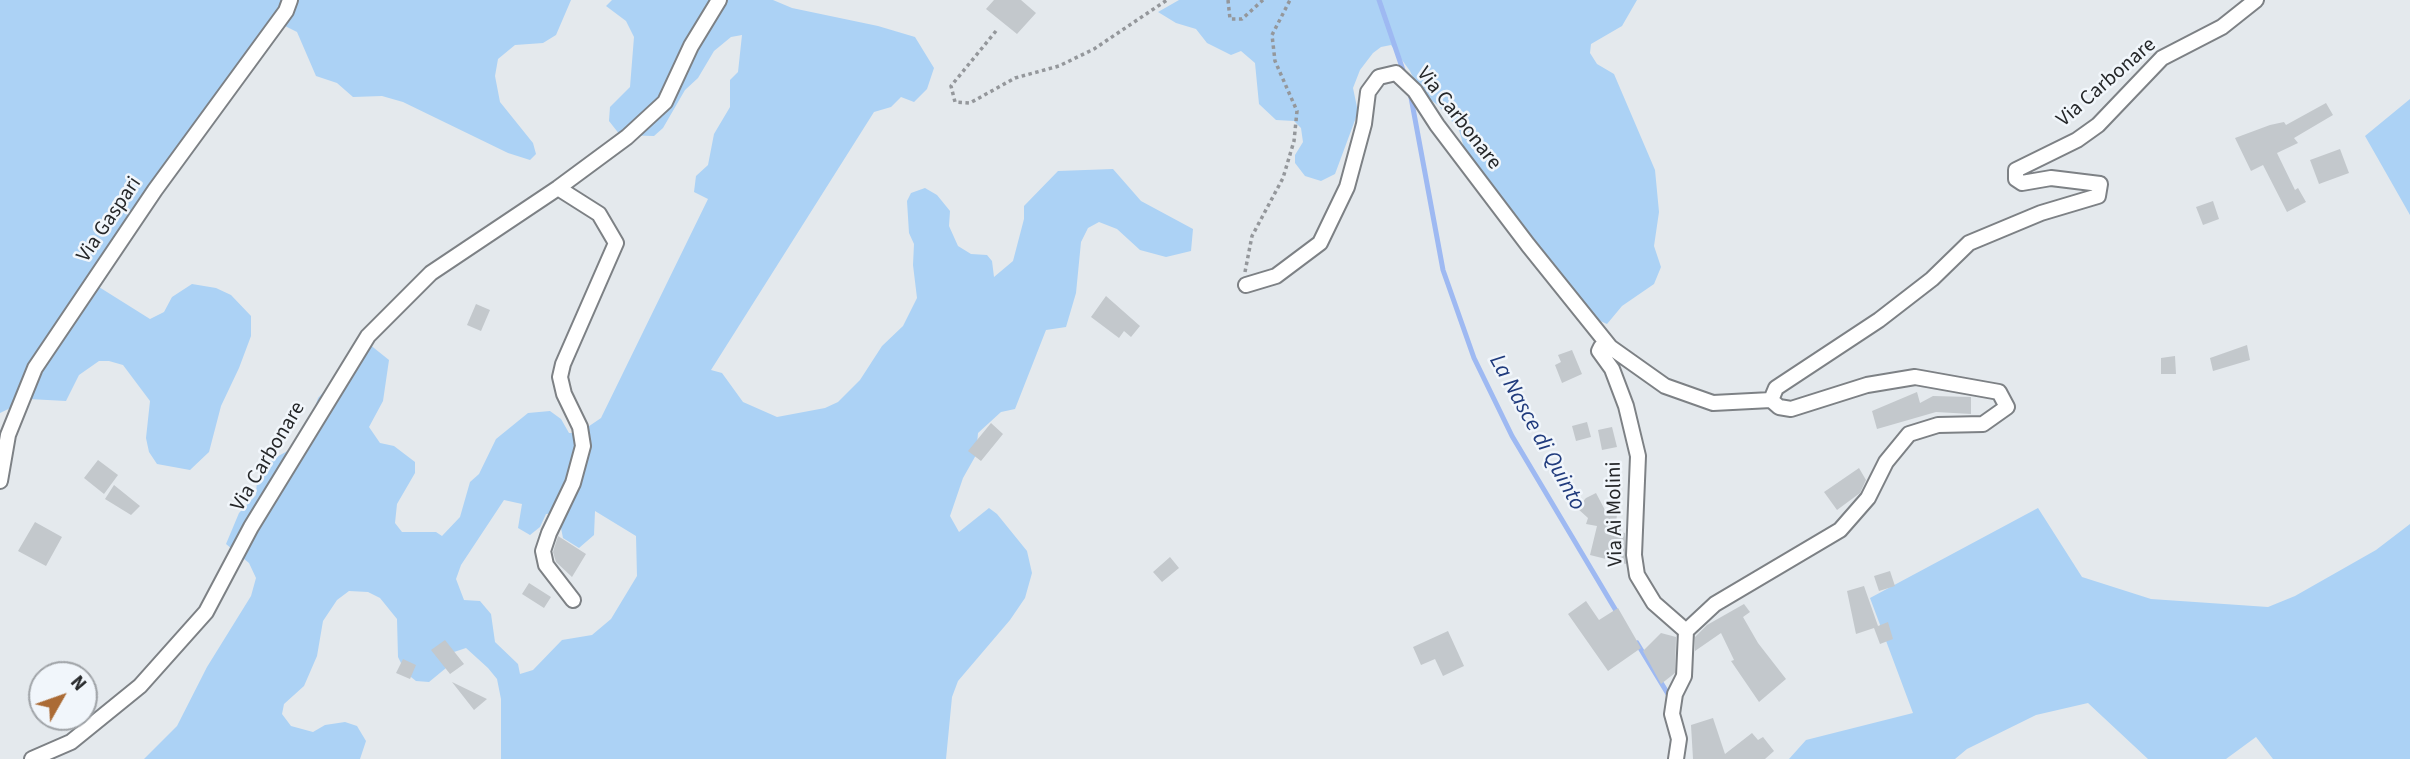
<!DOCTYPE html>
<style>
body{margin:0}
#map{position:relative;width:2410px;height:759px;overflow:hidden;background:#e4e9ed;font-family:"Source Sans 3",sans-serif}
canvas{display:block}
.north{position:absolute;left:28px;top:661px;width:70px;height:70px;box-sizing:border-box;background:#f1f6fb;border:2px solid #9fa3a7;border-radius:50%;rotate:50deg;font-size:19px;font-weight:700;line-height:28px;text-align:center;color:#252729}
.north::after{content:'';display:block;margin:auto;width:24px;height:32px;background:#ab6b35;clip-path:polygon(50% 0,100% 100%,50% 72%,0 100%)}
</style>
<div id="map">
<canvas width="2410" height="759"></canvas>
<div class="north">N</div>
</div>
<script>
const g = document.querySelector('canvas').getContext('2d');
g.lineJoin = 'round';
function fill(path, color) {
  g.fillStyle = color;
  g.fill(path, 'evenodd');
}
function shape(rows) {
  const path = new Path2D();
  for (const r of rows) {
    path.moveTo(r[0], r[1]);
    for (let i = 2; i < r.length; i += 2) path.lineTo(r[i], r[i + 1]);
  }
  return path;
}
function trace(path, color, width, dash) {
  g.strokeStyle = color;
  g.lineWidth = width;
  g.lineCap = dash ? 'butt' : 'round';
  g.setLineDash(dash || []);
  g.stroke(path);
}
function label(font, color, halo, rows, align = 'center') {
  g.font = font + ' "Source Sans 3",sans-serif';
  g.lineWidth = 5;
  g.setLineDash([]);
  g.textBaseline = 'middle';
  g.strokeStyle = halo;
  g.fillStyle = color;
  for (const [text, x, y, turn = 0] of rows) {
    g.save();
    g.translate(x, y);
    g.rotate((+turn || 0) * Math.PI / 180);
    g.textAlign = isNaN(turn) ? turn : align;
    if (halo) g.strokeText(text, 0, 0);
    g.fillText(text, 0, 0);
    g.restore();
  }
}
fill(shape([
 [0,0,571,0,556,35,543,43,515,45,498,59,495,76,500,102,533,143,536,154,530,160,508,153,403,102,382,96,353,97,337,83,316,76,297,32,273,20,91,282,150,319,164,312,172,297,192,284,216,288,231,295,251,316,251,336,239,368,221,406,209,452,190,470,157,464,149,452,146,438,150,401,123,365,109,361,99,361,79,375,66,401,29,399,0,413],
 [612,0,773,0,792,8,878,26,915,37,934,68,927,89,914,102,901,97,891,107,874,112,711,370,722,373,743,402,777,417,825,408,838,402,860,380,882,346,903,326,917,298,913,265,914,244,909,233,907,201,911,193,925,188,937,195,950,211,949,226,958,246,971,254,987,255,992,261,994,277,1013,261,1024,219,1024,206,1058,171,1113,169,1141,201,1193,229,1191,251,1166,257,1140,250,1117,229,1099,222,1088,228,1081,242,1076,293,1066,327,1046,330,1015,409,1001,412,978,433,976,455,963,478,950,516,959,532,989,508,997,514,1027,551,1032,573,1025,598,1010,620,958,681,952,697,946,759,501,759,501,699,497,679,488,668,466,648,451,653,446,668,429,682,416,681,406,673,398,657,397,619,380,598,368,592,349,591,337,600,323,621,317,656,304,686,284,704,282,714,291,726,313,732,325,725,345,722,357,726,366,741,360,759,144,759,177,726,207,667,251,596,256,578,249,563,226,544,239,513,256,495,257,480,271,460,304,442,318,398,341,374,349,352,356,345,369,344,389,360,383,401,369,427,380,443,394,446,415,462,415,473,397,504,395,523,402,532,436,532,442,536,460,517,470,482,479,474,496,439,528,413,550,411,561,419,569,433,579,433,601,418,708,199,694,192,696,176,708,165,714,134,730,107,730,80,738,72,742,35,731,37,714,51,698,78,685,90,663,128,654,136,620,135,609,121,610,107,630,87,634,37,626,21,606,6],
 [504,500,522,504,518,528,530,535,540,527,546,514,558,513,563,538,579,548,594,535,595,511,636,536,637,576,611,619,592,635,562,640,533,670,520,674,518,664,495,642,491,614,480,601,464,600,456,579,461,565],
 [1179,0,1637,0,1622,26,1591,44,1590,53,1597,64,1614,74,1655,170,1659,212,1654,246,1661,267,1654,284,1622,306,1607,324,1598,320,1532,236,1523,232,1505,211,1501,197,1467,158,1459,130,1439,106,1420,92,1410,71,1391,45,1381,47,1373,53,1360,70,1353,88,1358,112,1335,174,1321,181,1305,176,1295,163,1295,155,1303,142,1301,128,1294,121,1276,120,1259,104,1255,63,1241,51,1231,55,1207,43,1196,29,1176,23,1158,12],
 [2410,99,2410,215,2365,136],
 [2038,508,2082,577,2151,599,2268,607,2295,596,2376,550,2410,524,2410,759,2273,759,2256,737,2226,759,2148,759,2088,703,2036,715,1967,749,1955,759,1789,759,1806,740,1913,713,1870,598]
]), '#acd2f5');
trace(shape([
 [1379,0,1405,76],
 [1410,92,1443,270,1474,358,1512,436,1618,614],
 [1637,643,1671,699]
]), '#9eb9f2', 5);
fill(shape([
 [994,0,1021,0,1036,13,1017,34,986,9],
 [2326,103,2333,115,2294,138,2298,143,2277,153,2295,190,2298,188,2306,202,2287,212,2263,165,2251,171,2235,138,2270,125,2284,122,2286,125],
 [2340,149,2349,173,2319,184,2310,160],
 [2213,201,2219,219,2203,225,2196,207],
 [1106,296,1140,326,1131,337,1124,331,1119,338,1091,317],
 [476,304,490,310,481,331,467,325],
 [2247,345,2250,360,2213,371,2210,358],
 [1572,350,1582,374,1562,383,1555,365,1561,362,1558,355],
 [2175,356,2176,374,2161,374,2161,358],
 [1917,392,1920,403,1933,396,1971,397,1971,414,1936,412,1877,429,1872,411],
 [1587,422,1591,437,1576,441,1572,426],
 [991,423,1003,434,981,461,968,451],
 [1612,427,1617,447,1602,450,1598,430],
 [98,460,118,475,104,494,84,478],
 [1859,468,1866,480,1860,493,1837,510,1824,492],
 [114,485,140,506,131,515,105,499],
 [1596,493,1606,512,1617,515,1616,522,1622,524,1620,532,1625,533,1626,564,1590,555,1597,526,1586,524,1588,518,1577,508,1586,498],
 [35,522,62,537,46,566,18,551],
 [558,536,586,554,572,577,556,562,553,552],
 [1170,557,1179,568,1162,582,1153,572],
 [1890,571,1895,586,1879,591,1874,576],
 [529,583,551,597,544,608,522,594],
 [1864,586,1878,626,1888,622,1893,639,1880,644,1874,628,1856,634,1847,591],
 [1586,601,1599,620,1618,608,1641,648,1608,671,1568,614],
 [1744,604,1750,612,1743,617,1758,643,1786,679,1759,702,1731,661,1734,660,1721,633,1695,651,1695,637,1707,625],
 [1448,631,1464,666,1443,676,1435,659,1421,665,1413,647],
 [1661,633,1676,637,1675,673,1661,684,1643,651],
 [445,640,464,664,450,674,431,650],
 [403,659,416,665,410,679,396,673],
 [452,682,487,699,474,710],
 [1713,718,1725,754,1752,733,1758,740,1763,737,1774,751,1765,759,1693,759,1691,725]
]), '#c3c8cc');
const street = shape([
 [558,188,599,214,616,243,563,364,560,377,564,394,580,427,583,446,573,483,549,533,543,551,546,565,573,600],
 [1246,285,1276,276,1320,243,1347,187,1364,124,1368,92,1379,77,1396,73,1415,91,1437,125,1528,245,1610,347,1665,386,1713,403,1771,400],
 [1610,347,1601,347,1599,351,1612,369,1626,406,1638,456,1634,555,1637,575,1654,603,1686,631,1684,676,1675,694,1672,714,1679,739,1676,759],
 [0,481,8,435,35,368,155,190,286,11,290,0],
 [1686,631,1715,604,1840,530,1868,498,1886,462,1909,434,1938,425,1983,424,2007,407,1999,392,1915,377,1867,385,1791,409,1779,407,1771,400,1776,388,1879,320,1932,279,1969,243,2041,213,2098,196,2100,184,2051,178,2022,183,2016,179,2016,170,2077,140,2098,125,2162,58,2222,27,2256,0],
 [32,759,71,742,140,686,206,612,251,527,368,336,431,273,558,188,627,137,665,102,691,46,719,0]
]);
trace(street, '#7d8185', 18);
trace(shape([
 [1228,0,1230,19,1242,19,1263,0],
 [996,31,951,86,955,102,970,103,1015,78,1059,66,1094,49,1167,0],
 [1245,272,1252,236,1283,178,1294,141,1297,111,1275,61,1272,35,1290,0]
]), '#94979b', 3.5, [3.5, 3.5]);
trace(street, '#fff', 14);
label('21px', '#252729', '#f1f6fb', [
 ["Via Carbonare",2107,83,-41],
 ["Via Carbonare",1458,119,52],
 ["Via Gaspari",110,220,-56],
 ["Via Carbonare",269,457,-59],
 ["Via Ai Molini",1616,514,-91]
]);
label('italic 23px', '#203b7d', '#f1f6fb', [
 ["La Nasce di Quinto",1536,433,61]
]);
</script>
